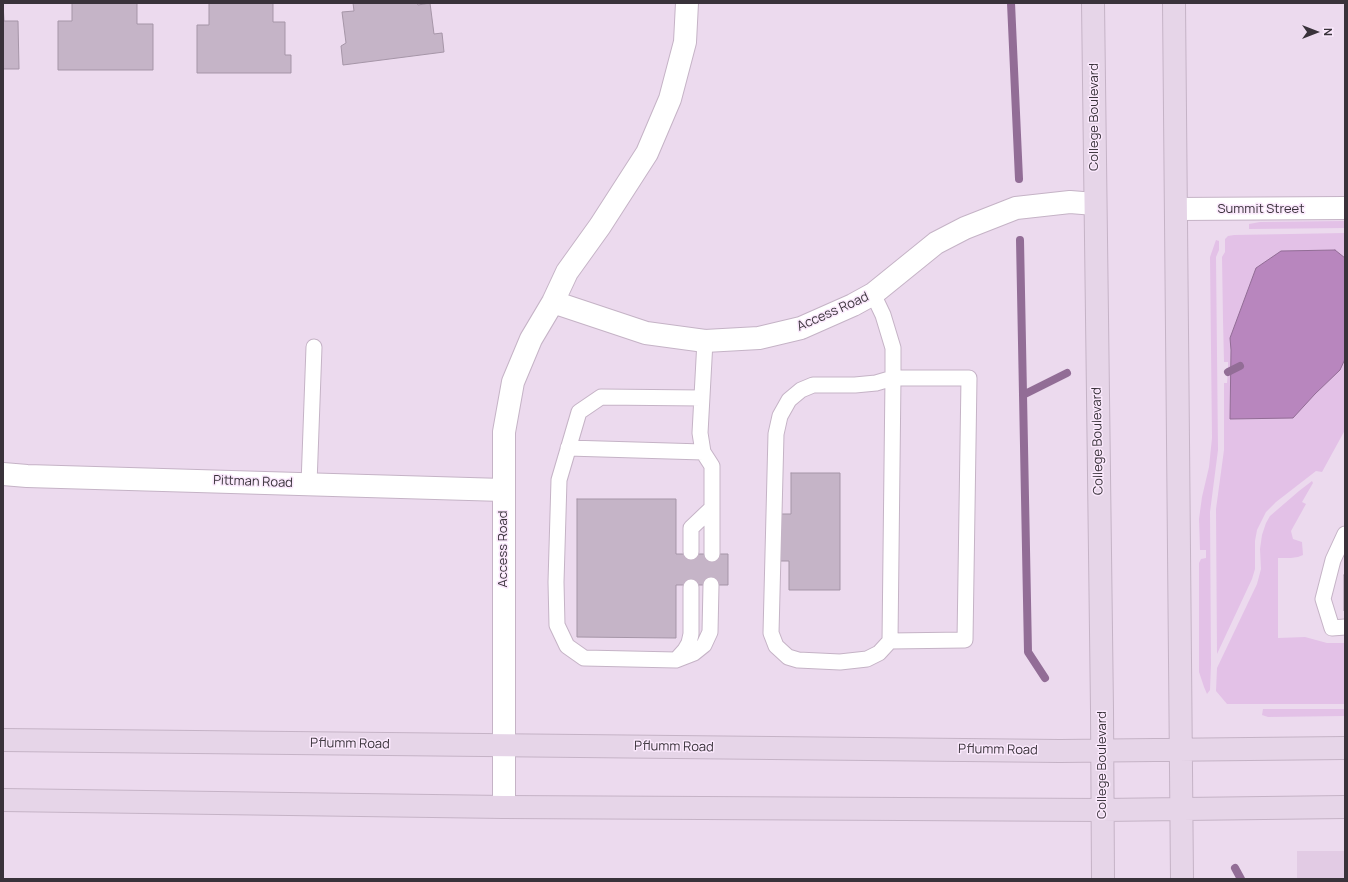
<!DOCTYPE html>
<style>
body{margin:0}
#map{position:relative;width:1348px;height:882px;overflow:hidden;background:#ecdaee;font-family:Manrope,sans-serif}
canvas{display:block}
.frame{position:absolute;inset:0;border:4px solid #39323a;pointer-events:none}
.north{position:absolute;left:1296px;top:12px;width:40px;height:40px;-webkit-text-stroke:3px #fae8fc;paint-order:stroke;rotate:90deg;font-size:11px;font-weight:700;line-height:16px;text-align:center;color:#39323a}
.north::after{content:'';display:block;margin:auto;width:14px;height:18px;background:#39323a;clip-path:polygon(50% 0,100% 100%,50% 72%,0 100%)}
</style>
<div id="map">
<canvas width="1348" height="882"></canvas>
<div class="frame"></div>
<div class="north">N</div>
</div>
<script>
const g = document.querySelector('canvas').getContext('2d');
g.lineJoin = 'round';
function fill(path, color) {
  g.fillStyle = color;
  g.fill(path, 'evenodd');
}
function shape(rows) {
  const path = new Path2D();
  for (const r of rows) {
    path.moveTo(r[0], r[1]);
    for (let i = 2; i < r.length; i += 2) path.lineTo(r[i], r[i + 1]);
  }
  return path;
}
function trace(path, color, width, dash) {
  g.strokeStyle = color;
  g.lineWidth = width;
  g.lineCap = dash ? 'butt' : 'round';
  g.setLineDash(dash || []);
  g.stroke(path);
}
function label(font, color, halo, rows, align = 'center') {
  g.font = font + ' Manrope,sans-serif';
  g.lineWidth = 3;
  g.setLineDash([]);
  g.textBaseline = 'middle';
  g.strokeStyle = halo;
  g.fillStyle = color;
  for (const [text, x, y, turn = 0] of rows) {
    g.save();
    g.translate(x, y);
    g.rotate((+turn || 0) * Math.PI / 180);
    g.textAlign = isNaN(turn) ? turn : align;
    if (halo) g.strokeText(text, 0, 0);
    g.fillText(text, 0, 0);
    g.restore();
  }
}
fill(shape([
 [1297,851,1345,851,1345,879,1297,879]
]), '#e2cbe4');
fill(shape([
 [1345,221,1345,228,1249,229,1249,224,1260,222],
 [1345,233,1345,430,1322,472,1316,471,1276,502,1266,512,1257,530,1255,541,1255,569,1252,579,1217,654,1216,509,1224,450,1224,383,1227,383,1228,372,1228,362,1224,362,1223,320,1222,257,1225,252,1225,239,1228,236,1234,235],
 [1216,240,1219,241,1219,250,1216,257,1218,450,1210,512,1211,664,1210,690,1207,694,1204,687,1199,672,1199,563,1201,559,1206,558,1206,550,1200,550,1199,519,1202,497,1209,467,1212,438,1210,257],
 [1312,481,1313,483,1302,502,1306,504,1291,531,1293,539,1302,542,1303,555,1298,557,1291,558,1278,558,1278,638,1305,637,1327,643,1345,643,1345,704,1227,704,1216,691,1217,668,1257,584,1261,569,1260,549,1262,535,1266,523,1270,516,1299,491],
 [1263,709,1345,709,1345,716,1268,717,1262,715]
]), '#e3c1e7');
const water = shape([
 [1335,250,1345,258,1345,359,1340,370,1315,394,1293,418,1230,419,1231,350,1230,338,1256,268,1281,251,1335,250]
]);
fill(water, '#b886be');
trace(water, '#926d96', 1);
trace(shape([
 [1011,3,1019,179],
 [1020,240,1028,652,1045,678],
 [1228,372,1240,366],
 [1025,394,1067,373],
 [1235,868,1241,879]
]), '#926d96', 8);
const building = shape([
 [3,3,4,21,18,21,19,69,3,69,3,3],
 [72,3,137,3,137,24,153,24,153,70,58,70,58,21,72,21,72,3],
 [209,3,273,3,273,22,285,22,285,55,291,55,291,73,197,73,197,25,209,25,209,3],
 [353,3,417,3,418,5,430,3,434,34,442,33,444,52,343,65,341,46,346,43,342,12,354,11,353,3],
 [791,473,840,473,840,590,789,590,789,561,779,561,779,514,791,514,791,473],
 [577,499,676,499,676,554,728,554,728,585,676,585,676,638,577,637,577,499],
 [1344,575,1345,575,1345,611,1344,611,1344,575]
]);
fill(building, '#c5b4c7');
trace(building, '#a595a7', 1);
const service = shape([
 [873,294,883,315,893,348,893,378,890,641,965,640,969,378,893,378,876,383,855,385,813,385,801,390,789,400,780,416,776,434,771,633,776,646,788,657,798,660,840,662,867,659,879,653,890,641],
 [705,341,700,433,703,452,712,466,712,554],
 [702,398,601,397,579,412,559,480,556,582,557,625,567,646,584,658,676,660,694,653,704,645,710,632,711,585],
 [568,448,703,452],
 [309,484,314,347],
 [1345,534,1333,560,1323,599,1332,628,1345,627],
 [691,552,691,528,712,508],
 [676,660,685,650,689,643,691,634,691,587]
]);
const minor = shape([
 [1176,209,1345,208],
 [553,302,646,333,705,341,759,338,801,328,853,305,873,294,936,243,965,228,1016,208,1070,202,1095,204],
 [3,474,27,476,503,490],
 [504,807,504,432,513,382,531,339,553,302,567,272,600,226,647,153,670,99,685,42,687,3]
]);
const secondary = shape([
 [1093,3,1102,710,1103,879],
 [1174,3,1182,879],
 [3,740,1060,751,1345,748],
 [3,800,504,807,1102,810,1345,807]
]);
trace(service, '#c5b3c6', 17);
trace(minor, '#c5b3c6', 24);
trace(secondary, '#c5b3c6', 24);
trace(service, '#fff', 15);
trace(minor, '#fff', 22);
trace(secondary, '#e6d5e8', 22);
label('13px', '#39323a', '#fae8fc', [
 ["College Boulevard",1094,117,-90],
 ["Summit Street",1261,209],
 ["Access Road",833,312,-24],
 ["College Boulevard",1098,441,-91],
 ["Pittman Road",253,482,2],
 ["Access Road",503,549,-90],
 ["Pflumm Road",350,744,1],
 ["Pflumm Road",674,747,1],
 ["Pflumm Road",998,750,1],
 ["College Boulevard",1102,765,-90]
]);
</script>
